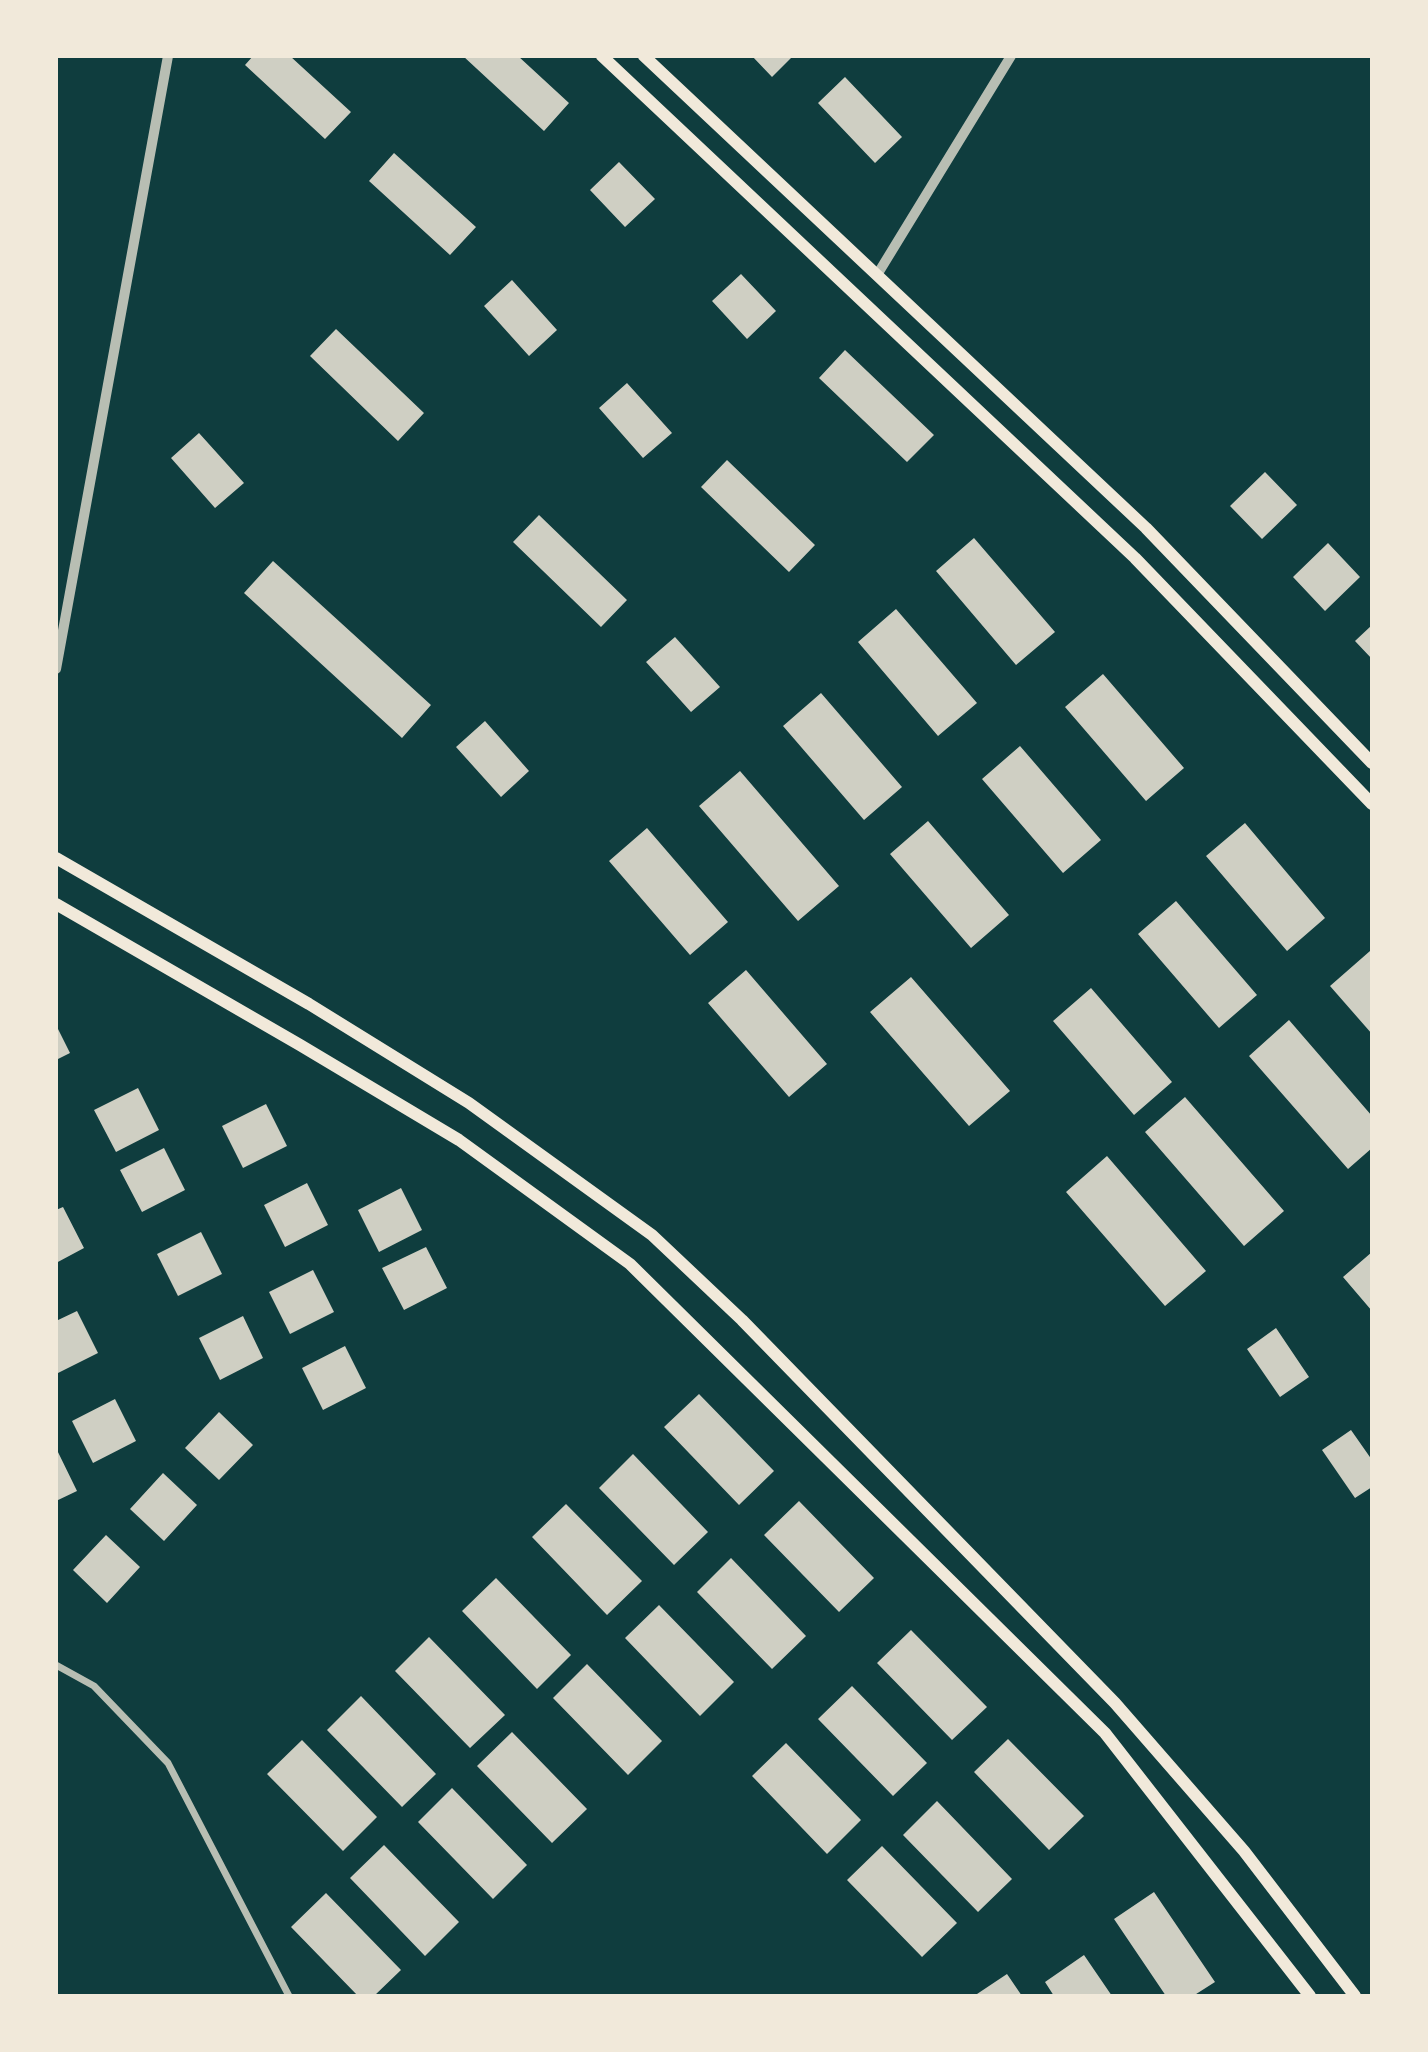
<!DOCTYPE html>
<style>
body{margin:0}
#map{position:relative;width:1428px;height:2052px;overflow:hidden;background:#0f3d3e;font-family:Poppins,sans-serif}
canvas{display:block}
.frame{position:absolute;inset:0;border:58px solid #f1e9da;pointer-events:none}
</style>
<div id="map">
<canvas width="1428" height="2052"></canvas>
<div class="frame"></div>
</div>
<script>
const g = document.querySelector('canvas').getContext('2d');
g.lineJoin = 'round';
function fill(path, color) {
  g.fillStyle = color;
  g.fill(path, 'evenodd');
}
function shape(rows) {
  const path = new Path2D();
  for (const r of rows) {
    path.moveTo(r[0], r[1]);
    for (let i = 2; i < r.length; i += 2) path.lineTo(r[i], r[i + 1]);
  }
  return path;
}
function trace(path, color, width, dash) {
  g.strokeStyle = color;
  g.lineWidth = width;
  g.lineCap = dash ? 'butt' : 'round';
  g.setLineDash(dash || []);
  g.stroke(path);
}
fill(shape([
 [253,56,290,56,351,112,325,139,245,65],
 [463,56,518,56,569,103,544,131],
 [752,56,793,56,772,77],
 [845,77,902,137,875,163,818,103],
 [394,153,476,227,450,255,369,181],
 [619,162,655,199,625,227,590,190],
 [741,274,776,311,747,339,712,301],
 [512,280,557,330,529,356,484,306],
 [336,329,424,413,398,441,310,356],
 [845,350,934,435,907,462,819,378],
 [627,383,672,433,643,458,599,408],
 [199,433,244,483,215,508,171,458],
 [727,460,815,545,789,572,701,487],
 [1265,472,1297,505,1262,539,1230,506],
 [539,515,627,600,601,627,513,542],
 [974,538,1055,632,1016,665,936,571],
 [1328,543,1360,577,1325,611,1293,577],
 [273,561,431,705,402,738,244,593],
 [896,609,977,703,938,736,858,642],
 [1372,625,1372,659,1355,641],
 [675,637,720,687,691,712,646,662],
 [1103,674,1184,768,1146,801,1065,707],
 [821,693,902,787,864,820,783,726],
 [485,721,529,771,501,797,456,747],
 [1020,746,1101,840,1063,873,982,779],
 [740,771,839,886,798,921,699,806],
 [928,821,1009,915,971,948,890,854],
 [1245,823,1325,918,1287,951,1206,856],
 [647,828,728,922,690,955,609,861],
 [1176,901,1257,995,1219,1028,1138,934],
 [1370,951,1372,953,1372,1034,1330,986],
 [746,970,827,1064,789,1097,708,1003],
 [911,977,1010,1091,969,1126,870,1012],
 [1091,988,1172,1082,1134,1115,1053,1021],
 [1289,1020,1372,1116,1372,1148,1348,1169,1249,1056],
 [56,1025,70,1053,56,1060],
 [138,1088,159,1130,116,1152,94,1110],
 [1185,1097,1284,1211,1244,1246,1145,1132],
 [266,1104,287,1146,243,1168,222,1126],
 [164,1148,185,1190,142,1212,120,1170],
 [1107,1156,1206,1271,1165,1306,1066,1192],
 [307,1183,328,1225,285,1247,264,1205],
 [401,1188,422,1230,379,1252,358,1210],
 [63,1207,84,1248,56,1263,56,1210],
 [201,1232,222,1274,178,1296,157,1254],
 [426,1247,447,1288,404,1310,382,1268],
 [1372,1252,1372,1311,1343,1277],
 [313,1270,334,1312,290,1334,269,1292],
 [77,1311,98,1353,56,1374,56,1321],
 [243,1316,263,1358,220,1380,199,1338],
 [1276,1328,1309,1377,1280,1397,1247,1349],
 [345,1346,366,1388,323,1410,302,1368],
 [699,1394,774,1471,739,1505,664,1427],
 [115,1399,136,1441,93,1463,72,1421],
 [219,1412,253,1445,219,1480,185,1448],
 [1351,1430,1372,1460,1372,1487,1355,1498,1322,1450],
 [56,1448,77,1491,56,1501],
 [633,1454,708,1532,674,1565,599,1488],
 [163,1473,197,1505,164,1541,130,1509],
 [799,1501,874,1578,839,1612,764,1535],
 [566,1504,642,1581,607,1615,532,1537],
 [106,1535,140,1567,107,1603,73,1570],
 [731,1558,806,1636,772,1669,697,1592],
 [496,1578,571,1655,537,1689,462,1611],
 [659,1605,734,1682,700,1716,625,1638],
 [911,1630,987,1707,952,1740,877,1663],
 [429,1637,505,1715,470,1748,395,1671],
 [587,1664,662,1741,628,1775,553,1698],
 [852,1686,927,1763,893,1796,818,1719],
 [361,1696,436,1774,402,1807,327,1730],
 [512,1732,587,1809,552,1843,477,1766],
 [1008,1739,1084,1816,1049,1850,974,1772],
 [302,1740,377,1817,343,1851,267,1774],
 [786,1743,861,1820,827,1854,752,1776],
 [452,1788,527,1865,493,1899,418,1822],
 [937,1801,1012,1879,978,1912,903,1835],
 [384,1845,459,1922,425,1956,350,1878],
 [882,1846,957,1923,922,1957,847,1880],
 [1154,1892,1215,1982,1193,1996,1166,1996,1114,1919],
 [326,1893,401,1970,374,1996,358,1996,291,1927],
 [1084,1955,1112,1996,1054,1996,1045,1982],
 [1007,1974,1022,1996,974,1996]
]), '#cfcfc3');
trace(shape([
 [56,1665,94,1686,168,1763,289,1996]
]), '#b8beb3', 7);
trace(shape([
 [877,275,1011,56],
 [56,669,168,56]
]), '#b8beb3', 10);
trace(shape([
 [602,56,1135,558,1372,804],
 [644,56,1146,528,1372,763],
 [56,858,309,1004,469,1103,652,1235,742,1320,1115,1703,1244,1851,1355,1996],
 [56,904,300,1045,459,1140,630,1264,1105,1733,1310,1996]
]), '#f1e9da', 12);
</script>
